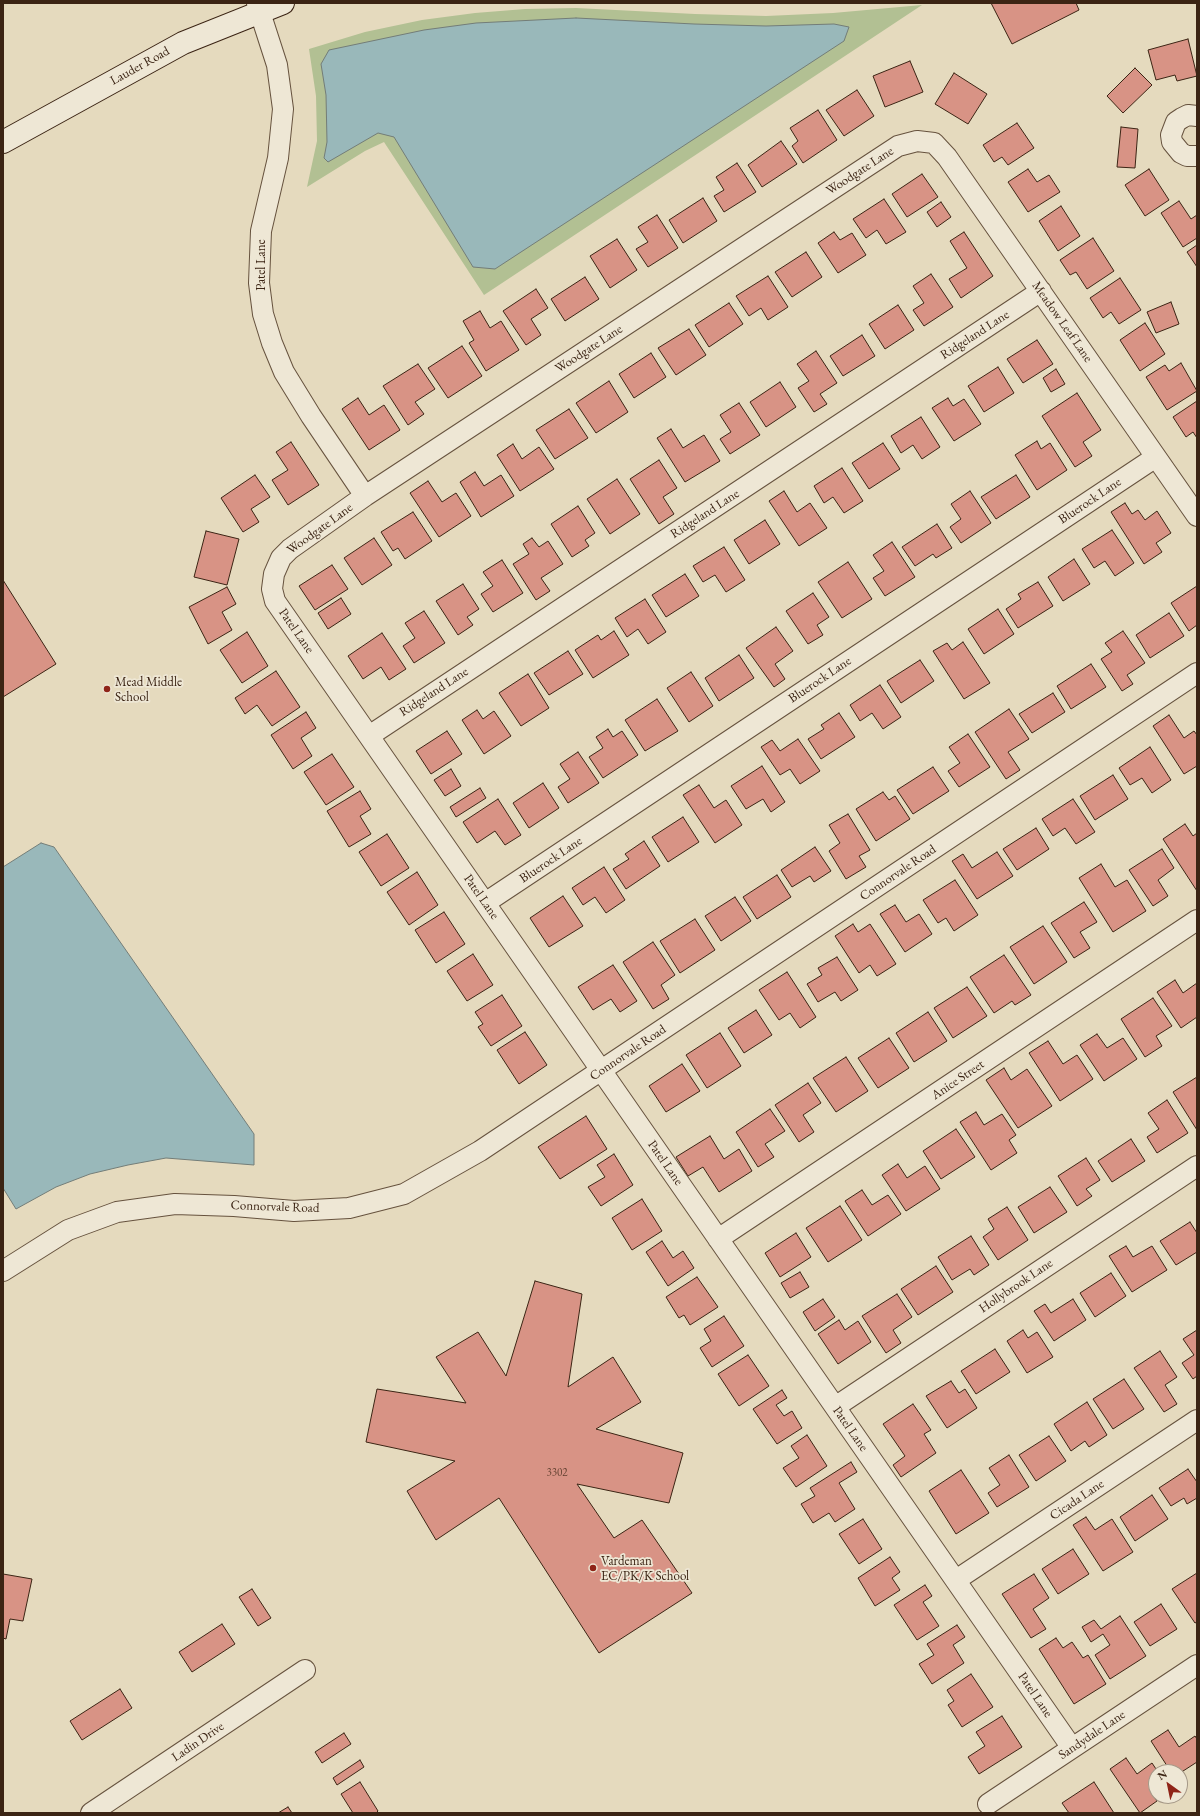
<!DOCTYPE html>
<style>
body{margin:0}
#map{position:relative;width:1200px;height:1816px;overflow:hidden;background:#e5dabe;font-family:"EB Garamond",serif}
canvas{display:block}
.frame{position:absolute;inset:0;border:4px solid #3b2414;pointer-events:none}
.north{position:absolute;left:1148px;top:1764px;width:40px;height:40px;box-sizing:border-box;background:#eee7d5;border:1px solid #a69988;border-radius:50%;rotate:327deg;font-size:11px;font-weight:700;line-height:16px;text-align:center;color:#3b2414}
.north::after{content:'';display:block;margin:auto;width:14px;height:18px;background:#8f2418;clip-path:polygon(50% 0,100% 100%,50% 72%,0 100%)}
</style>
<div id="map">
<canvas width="1200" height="1816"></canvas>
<div class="frame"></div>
<div class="north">N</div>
</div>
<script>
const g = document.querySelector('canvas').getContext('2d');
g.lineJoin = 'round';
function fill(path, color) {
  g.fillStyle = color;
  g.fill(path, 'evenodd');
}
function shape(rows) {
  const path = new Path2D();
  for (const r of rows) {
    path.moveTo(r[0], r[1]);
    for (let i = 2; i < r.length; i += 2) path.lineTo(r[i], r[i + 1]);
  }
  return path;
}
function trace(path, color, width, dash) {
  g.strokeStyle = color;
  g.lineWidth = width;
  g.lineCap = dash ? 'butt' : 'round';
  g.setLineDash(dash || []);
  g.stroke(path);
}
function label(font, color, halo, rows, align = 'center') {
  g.font = font + ' "EB Garamond",serif';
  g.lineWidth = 3.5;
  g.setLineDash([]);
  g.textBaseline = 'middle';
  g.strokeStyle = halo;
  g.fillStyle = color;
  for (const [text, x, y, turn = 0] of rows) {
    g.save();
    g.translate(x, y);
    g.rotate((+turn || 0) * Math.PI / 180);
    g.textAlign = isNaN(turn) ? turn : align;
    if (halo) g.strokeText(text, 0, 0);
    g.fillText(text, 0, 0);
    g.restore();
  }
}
fill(shape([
 [922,5,484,295,384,142,365,151,307,187,317,141,316,96,309,49,365,32,422,20,475,13,525,9,576,8,695,14,766,16,833,13]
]), '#b2c093');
const water = shape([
 [576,18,694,24,766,26,834,24,849,27,844,41,495,269,473,267,394,137,378,133,328,162,324,158,327,142,326,95,321,64,329,50,424,30,476,23,576,18],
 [41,843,54,847,254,1134,254,1165,166,1158,128,1165,90,1174,56,1187,16,1209,3,1188,3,867,41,843]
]);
fill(water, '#99b8ba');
trace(water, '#737d78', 1);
const building = shape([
 [991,3,1076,3,1079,10,1012,44,991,3],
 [1188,39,1197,76,1177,81,1175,75,1156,80,1148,50,1188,39],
 [910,61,923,92,885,107,873,76,910,61],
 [1135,68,1152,85,1123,113,1107,96,1135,68],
 [954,73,987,94,968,124,935,104,954,73],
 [857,90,874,116,844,136,826,110,857,90],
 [818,110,837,140,803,163,792,146,798,141,790,128,818,110],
 [1017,123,1034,148,1008,165,1002,157,994,162,983,145,1017,123],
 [1121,127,1138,129,1135,168,1117,167,1121,127],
 [781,141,797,164,762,187,748,165,781,141],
 [737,163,756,192,724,212,714,196,724,190,716,177,737,163],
 [1028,169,1037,182,1049,175,1060,192,1028,212,1008,182,1028,169],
 [1149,169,1169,200,1145,216,1125,185,1149,169],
 [922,174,938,197,907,217,892,194,922,174],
 [703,198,717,221,683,243,669,220,703,198],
 [884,199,906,232,886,244,877,230,866,238,853,219,884,199],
 [1179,201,1191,219,1197,215,1197,238,1183,247,1161,213,1179,201],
 [941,202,951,217,937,227,927,212,941,202],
 [1061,206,1080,236,1058,251,1039,221,1061,206],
 [657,215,678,248,648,267,636,249,648,242,638,227,657,215],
 [834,232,840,240,852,233,866,255,838,273,818,243,834,232],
 [964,232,993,276,961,298,949,279,967,268,950,241,964,232],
 [1093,238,1114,271,1087,289,1076,272,1070,275,1060,260,1093,238],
 [617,239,637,270,610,288,590,256,617,239],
 [1197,245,1197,267,1187,252,1197,245],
 [806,252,822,277,792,297,775,272,806,252],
 [931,274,953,307,924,326,913,310,924,303,913,286,931,274],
 [768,276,788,307,768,320,761,308,749,316,736,296,768,276],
 [585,277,599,299,565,321,551,299,585,277],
 [1120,278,1141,310,1119,324,1111,312,1103,318,1090,298,1120,278],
 [536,289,548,308,531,319,541,335,526,345,503,311,536,289],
 [1171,302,1179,324,1156,333,1147,312,1171,302],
 [729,303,743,324,709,347,695,325,729,303],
 [898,305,914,330,885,349,869,324,898,305],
 [480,311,490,328,501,321,519,350,486,371,469,343,474,340,463,321,480,311],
 [1145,323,1165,354,1140,371,1120,340,1145,323],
 [689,329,706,355,676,375,658,348,689,329],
 [862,335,875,356,843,376,830,356,862,335],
 [1037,340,1053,364,1023,383,1007,359,1037,340],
 [462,346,482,376,448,398,428,368,462,346],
 [816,351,837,383,820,394,827,404,814,412,798,388,809,381,797,364,816,351],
 [651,353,666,377,634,398,619,374,651,353],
 [1181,363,1197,391,1167,410,1146,377,1165,365,1169,371,1181,363],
 [418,364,435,389,415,402,424,414,408,425,383,386,418,364],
 [998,367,1014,393,984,412,968,386,998,367],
 [1056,369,1065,384,1051,392,1043,378,1056,369],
 [609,381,628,412,596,433,576,403,609,381],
 [780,382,796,407,766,427,750,402,780,382],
 [1077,393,1101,430,1083,442,1092,456,1075,467,1042,416,1077,393],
 [358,398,369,415,384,405,400,430,369,450,342,409,358,398],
 [948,398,953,406,964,399,981,424,954,441,932,408,948,398],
 [1197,401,1197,438,1193,432,1186,437,1173,417,1197,401],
 [739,403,760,435,730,454,720,439,731,432,720,415,739,403],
 [569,409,588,438,555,459,536,430,569,409],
 [921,417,940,447,922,459,913,445,901,453,891,436,921,417],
 [671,429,683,448,704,435,720,461,685,482,657,438,671,429],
 [1037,441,1041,449,1050,443,1067,470,1037,490,1015,455,1037,441],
 [291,442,319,485,288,505,272,480,288,470,276,452,291,442],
 [883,443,900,469,869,489,852,463,883,443],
 [513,444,522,459,539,447,554,469,520,491,497,455,513,444],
 [659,460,677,488,663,497,674,514,659,524,630,479,659,460],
 [842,468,863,501,844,513,833,497,824,503,814,486,842,468],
 [475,472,484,486,501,475,514,496,481,517,460,482,475,472],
 [255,475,270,497,251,509,259,522,243,532,221,498,255,475],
 [1016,475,1030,497,996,519,981,497,1016,475],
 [617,479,640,514,610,534,587,499,617,479],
 [428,481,442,502,456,493,471,516,439,537,410,493,428,481],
 [784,491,797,512,810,503,827,528,799,546,769,501,784,491],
 [970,491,991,523,961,543,950,527,961,519,951,504,970,491],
 [1125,503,1132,514,1138,510,1145,520,1157,511,1171,533,1156,543,1162,552,1144,564,1111,512,1125,503],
 [578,506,595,533,585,540,589,546,572,557,551,524,578,506],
 [413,512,432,541,405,559,398,548,393,551,381,532,413,512],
 [765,520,780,544,749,564,734,540,765,520],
 [937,524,952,548,936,558,933,554,915,566,902,547,937,524],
 [1112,530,1134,563,1115,576,1105,561,1094,568,1082,549,1112,530],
 [206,531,239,539,227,585,194,577,206,531],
 [374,538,392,565,362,585,344,558,374,538],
 [532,538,539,547,548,541,563,564,541,578,550,591,536,600,513,564,529,554,523,544,532,538],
 [892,542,915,577,885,596,873,578,884,571,873,555,892,542],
 [724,547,745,580,726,592,715,575,703,582,693,566,724,547],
 [1074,559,1090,584,1063,601,1048,577,1074,559],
 [502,560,523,593,493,612,481,594,493,586,483,572,502,560],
 [848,562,872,599,842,618,818,582,848,562],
 [332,565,348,589,315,610,299,586,332,565],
 [685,574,699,596,666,617,652,595,685,574],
 [3,580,56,664,3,697,3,580],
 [1038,582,1053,606,1018,628,1006,609,1021,599,1018,594,1038,582],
 [463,584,479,609,467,617,473,625,458,635,436,601,463,584],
 [1197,586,1197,625,1189,631,1171,603,1197,586],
 [227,587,236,604,222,612,232,630,208,644,189,607,227,587],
 [813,593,829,617,817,625,823,635,808,644,786,611,813,593],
 [341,598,351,614,328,629,318,613,341,598],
 [645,599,666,632,648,644,638,629,627,637,615,618,645,599],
 [998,609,1014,634,984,654,968,629,998,609],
 [424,611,445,643,414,663,403,646,415,638,405,623,424,611],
 [1169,613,1184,636,1150,658,1136,635,1169,613],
 [776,627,793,651,775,664,785,679,774,687,746,648,776,627],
 [614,631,629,655,593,678,575,650,598,635,601,640,614,631],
 [1123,631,1145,663,1127,675,1133,684,1122,691,1101,659,1112,652,1105,643,1123,631],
 [247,632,268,666,242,683,220,650,247,632],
 [382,633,406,669,389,680,381,667,363,679,348,656,382,633],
 [963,642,990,683,964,699,933,651,947,643,952,650,963,642],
 [568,651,583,674,549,695,534,673,568,651],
 [739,655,754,678,719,701,705,678,739,655],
 [920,660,934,681,901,703,887,681,920,660],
 [1091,664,1106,687,1071,709,1057,686,1091,664],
 [276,671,300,707,272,726,257,705,245,714,235,698,276,671],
 [691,672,713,706,689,722,667,688,691,672],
 [528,674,549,708,521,726,499,693,528,674],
 [880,685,901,717,883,729,872,713,860,721,850,705,880,685],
 [1053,693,1065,712,1032,733,1019,714,1053,693],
 [657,699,678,731,645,751,625,720,657,699],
 [1009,709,1029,739,1008,752,1020,770,1006,779,975,732,1009,709],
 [477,710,483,719,494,711,511,736,484,754,462,720,477,710],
 [306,712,316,728,301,738,312,756,293,769,271,735,306,712],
 [839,713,855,737,821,759,808,739,824,729,821,725,839,713],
 [1169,715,1184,738,1194,731,1197,735,1197,766,1184,774,1153,726,1169,715],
 [608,729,613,737,622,731,638,755,603,778,589,757,603,748,596,737,608,729],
 [447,731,462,754,431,774,416,751,447,731],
 [968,734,990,767,959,787,948,771,960,763,949,747,968,734],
 [798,739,820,771,800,784,790,769,780,775,761,747,772,740,780,751,798,739],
 [1150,747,1171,780,1152,793,1142,778,1130,785,1119,768,1150,747],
 [578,752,599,783,568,803,558,787,570,779,560,764,578,752],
 [332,754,354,787,326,805,304,772,332,754],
 [762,766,785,802,771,812,763,799,746,809,731,786,762,766],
 [933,767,949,791,913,814,897,790,933,767],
 [451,769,461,786,445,796,434,780,451,769],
 [1113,775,1128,799,1095,820,1080,796,1113,775],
 [543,783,559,808,529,828,513,803,543,783],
 [699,785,714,808,726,800,742,825,715,843,683,795,699,785],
 [480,788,486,798,456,817,450,807,480,788],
 [360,791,371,809,360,816,371,834,349,847,327,811,360,791],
 [883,792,889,800,895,796,910,819,876,841,856,809,883,792],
 [498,799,521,835,505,845,495,831,477,843,463,822,498,799],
 [1073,799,1095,832,1076,844,1065,828,1053,836,1042,819,1073,799],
 [848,814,870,850,859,856,866,867,846,879,829,851,840,843,829,825,848,814],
 [683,817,699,842,668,862,652,837,683,817],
 [1185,824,1193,836,1197,833,1197,891,1163,839,1185,824],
 [1036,828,1049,849,1017,870,1003,849,1036,828],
 [387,834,409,868,381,886,359,852,387,834],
 [644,841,660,866,626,889,613,869,629,859,625,854,644,841],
 [815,847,831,871,814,882,810,876,792,887,781,870,815,847],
 [1162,849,1174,868,1158,880,1168,896,1153,906,1129,870,1162,849],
 [997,852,1013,876,977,899,952,861,963,854,972,868,997,852],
 [1101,864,1115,887,1127,880,1146,911,1113,932,1079,878,1101,864],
 [604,867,625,900,606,913,595,897,583,905,572,888,604,867],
 [417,872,438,905,409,925,387,892,417,872],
 [777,875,791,897,757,919,743,897,777,875],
 [955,880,978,915,954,931,946,918,938,923,923,900,955,880],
 [563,896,583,926,549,947,530,918,563,896],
 [735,897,751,921,721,941,705,916,735,897],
 [1084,902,1097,922,1080,932,1090,948,1074,958,1051,923,1084,902],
 [895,905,906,922,919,914,932,934,905,952,880,914,895,905],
 [444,912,465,944,436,963,415,930,444,912],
 [695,919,715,950,680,973,660,941,695,919],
 [853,924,858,932,870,924,896,964,877,976,870,965,859,973,835,936,853,924],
 [1043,926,1067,962,1034,984,1010,947,1043,926],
 [653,942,675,975,661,985,669,999,653,1009,623,962,653,942],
 [473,954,493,985,467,1001,447,971,473,954],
 [1004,955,1031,995,1015,1005,1012,1001,994,1013,970,977,1004,955],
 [837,957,858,990,841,1001,835,992,818,1002,807,984,822,975,818,968,837,957],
 [613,965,637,1001,620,1012,611,999,593,1010,578,987,613,965],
 [787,972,816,1017,800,1028,790,1013,779,1020,759,990,787,972],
 [1175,980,1183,993,1197,983,1197,1017,1181,1028,1157,992,1175,980],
 [967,987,987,1016,953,1038,934,1008,967,987],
 [502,995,522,1026,491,1046,478,1027,483,1024,475,1012,502,995],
 [1153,998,1172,1026,1156,1036,1162,1046,1145,1057,1121,1019,1153,998],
 [756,1010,772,1035,744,1053,728,1028,756,1010],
 [928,1012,947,1041,914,1062,896,1033,928,1012],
 [525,1032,547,1065,519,1084,497,1050,525,1032],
 [720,1033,741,1066,707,1088,686,1055,720,1033],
 [1097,1034,1107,1048,1123,1038,1137,1059,1104,1081,1080,1045,1097,1034],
 [889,1038,909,1068,878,1088,858,1058,889,1038],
 [1048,1041,1063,1064,1077,1055,1093,1079,1060,1101,1029,1053,1048,1041],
 [846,1057,868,1091,836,1112,813,1078,846,1057],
 [682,1064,700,1091,666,1112,649,1086,682,1064],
 [1004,1068,1011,1080,1027,1069,1052,1106,1018,1128,986,1080,1004,1068],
 [1197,1077,1197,1130,1173,1092,1197,1077],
 [808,1083,821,1103,803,1115,814,1132,799,1142,775,1105,808,1083],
 [1167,1100,1188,1133,1157,1153,1147,1137,1159,1129,1148,1113,1167,1100],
 [770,1109,785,1131,765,1144,774,1157,758,1167,736,1132,770,1109],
 [976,1112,984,1125,1002,1114,1016,1135,1009,1140,1017,1153,991,1170,960,1122,976,1112],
 [586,1116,607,1149,560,1179,538,1147,586,1116],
 [956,1129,975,1157,941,1179,923,1151,956,1129],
 [710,1136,724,1159,739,1149,752,1171,719,1192,703,1167,688,1176,676,1157,710,1136],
 [1131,1139,1145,1161,1112,1182,1098,1161,1131,1139],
 [614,1154,633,1185,601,1206,588,1187,605,1177,597,1165,614,1154],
 [1086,1158,1100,1180,1086,1189,1092,1196,1077,1206,1058,1176,1086,1158],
 [898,1164,907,1178,925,1166,940,1189,906,1211,882,1175,898,1164],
 [1050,1187,1067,1212,1034,1233,1018,1207,1050,1187],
 [862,1190,872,1205,888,1195,901,1214,868,1236,845,1201,862,1190],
 [642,1199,662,1231,632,1250,612,1218,642,1199],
 [840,1206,862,1240,828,1262,806,1228,840,1206],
 [1007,1207,1028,1240,998,1260,983,1237,994,1229,988,1219,1007,1207],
 [1190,1222,1197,1233,1197,1252,1176,1265,1160,1241,1190,1222],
 [796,1233,811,1257,780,1277,765,1253,796,1233],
 [971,1236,989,1265,974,1275,970,1269,952,1280,938,1257,971,1236],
 [662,1241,673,1258,683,1251,694,1268,668,1286,646,1252,662,1241],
 [1126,1246,1133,1257,1152,1246,1167,1270,1132,1292,1109,1256,1126,1246],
 [936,1266,953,1292,918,1315,901,1289,936,1266],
 [800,1272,809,1287,790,1298,781,1283,800,1272],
 [1111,1273,1126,1296,1095,1317,1080,1293,1111,1273],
 [697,1277,718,1307,690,1325,684,1315,679,1318,666,1297,697,1277],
 [535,1281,582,1294,568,1387,613,1357,641,1402,596,1429,683,1453,669,1503,577,1484,614,1538,642,1520,692,1593,599,1653,499,1498,436,1540,407,1491,455,1461,366,1442,377,1389,466,1403,436,1357,478,1332,506,1376,535,1281],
 [897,1294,912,1317,893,1330,901,1343,886,1353,862,1316,897,1294],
 [823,1299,835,1317,815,1331,803,1312,823,1299],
 [1073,1299,1086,1320,1054,1341,1034,1311,1045,1304,1051,1313,1073,1299],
 [724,1316,744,1346,712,1367,700,1348,711,1341,704,1329,724,1316],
 [839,1320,845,1330,858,1321,871,1342,838,1364,818,1334,839,1320],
 [1023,1330,1028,1338,1037,1332,1053,1357,1027,1373,1007,1341,1023,1330],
 [1197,1330,1197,1376,1193,1379,1182,1363,1194,1355,1183,1339,1197,1330],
 [995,1349,1010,1372,976,1394,961,1371,995,1349],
 [1160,1351,1177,1377,1165,1385,1177,1404,1164,1412,1134,1368,1160,1351],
 [748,1355,769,1386,739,1406,718,1374,748,1355],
 [1124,1379,1144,1409,1113,1429,1093,1399,1124,1379],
 [951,1381,959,1393,965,1389,977,1408,947,1428,926,1396,951,1381],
 [782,1390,787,1398,776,1405,784,1416,792,1411,802,1428,777,1444,753,1409,782,1390],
 [1087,1402,1107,1435,1089,1447,1085,1441,1071,1451,1054,1424,1087,1402],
 [913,1404,931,1430,924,1434,936,1453,901,1477,893,1465,905,1456,883,1424,913,1404],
 [807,1435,827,1466,796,1487,783,1468,799,1458,791,1446,807,1435],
 [1049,1436,1066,1461,1036,1481,1019,1455,1049,1436],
 [1009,1455,1029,1487,997,1507,988,1493,1000,1485,989,1468,1009,1455],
 [851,1462,857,1472,839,1483,855,1509,835,1522,829,1513,813,1523,801,1504,815,1496,810,1488,851,1462],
 [1188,1469,1197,1482,1197,1498,1187,1504,1184,1498,1171,1506,1159,1488,1188,1469],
 [961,1470,989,1513,956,1534,929,1491,961,1470],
 [1152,1495,1168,1519,1135,1541,1120,1517,1152,1495],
 [1086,1517,1095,1530,1112,1519,1133,1552,1103,1571,1073,1525,1086,1517],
 [863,1519,882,1549,859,1564,839,1534,863,1519],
 [1073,1549,1089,1574,1058,1594,1042,1569,1073,1549],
 [890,1557,900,1572,892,1578,900,1590,875,1606,858,1578,890,1557],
 [1197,1573,1197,1622,1195,1623,1172,1589,1197,1573],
 [3,1574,32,1579,23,1621,10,1619,6,1639,3,1638,3,1574],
 [1034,1574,1049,1598,1033,1609,1046,1629,1031,1638,1002,1594,1034,1574],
 [925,1585,932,1596,923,1602,939,1626,917,1640,894,1605,925,1585],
 [252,1589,271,1618,258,1626,239,1597,252,1589],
 [1161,1604,1177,1629,1150,1646,1134,1622,1161,1604],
 [1120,1616,1146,1656,1110,1679,1095,1655,1110,1645,1103,1634,1091,1642,1082,1627,1094,1620,1101,1629,1120,1616],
 [222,1624,235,1644,192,1672,179,1652,222,1624],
 [957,1625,965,1637,953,1645,964,1663,932,1684,919,1664,934,1655,927,1644,957,1625],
 [1056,1638,1063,1648,1072,1642,1083,1658,1088,1655,1106,1684,1074,1704,1039,1649,1056,1638],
 [971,1674,993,1707,962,1727,948,1705,954,1701,947,1690,971,1674],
 [120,1689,132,1708,82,1740,70,1721,120,1689],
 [1002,1716,1022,1747,979,1774,968,1757,985,1746,976,1732,1002,1716],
 [1168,1730,1179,1747,1195,1736,1197,1739,1197,1762,1180,1773,1171,1772,1151,1741,1168,1730],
 [344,1733,351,1744,322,1763,315,1752,344,1733],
 [1126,1758,1137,1774,1152,1763,1158,1772,1156,1772,1156,1789,1151,1792,1157,1801,1140,1813,1110,1769,1126,1758],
 [360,1760,364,1767,337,1785,333,1778,360,1760],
 [360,1782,378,1811,376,1813,353,1813,341,1794,360,1782],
 [1094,1782,1114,1813,1069,1813,1062,1803,1094,1782],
 [288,1807,292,1813,278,1813,288,1807]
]);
fill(building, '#d89385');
trace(building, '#3b2414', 1);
const street = shape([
 [257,3,277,65,283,109,278,158,261,231,259,283,263,314,272,343,284,372,311,416,365,496],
 [1197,116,1188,115,1182,118,1176,122,1171,135,1172,142,1181,153,1187,156,1197,156],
 [369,736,1041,291],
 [485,903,1156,457],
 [718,1239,1197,920],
 [3,1271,68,1230,117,1212,175,1204,234,1206,294,1211,349,1208,404,1194,480,1151,1197,673],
 [835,1407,1197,1166],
 [956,1580,1197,1420],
 [1072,1748,275,601,272,589,274,574,281,558,290,549,365,496,898,146,917,141,934,143,947,157,1197,516],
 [988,1804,1197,1665],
 [91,1813,305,1670]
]);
const secondary = shape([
 [3,142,183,43,283,3]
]);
trace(street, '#66523e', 22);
trace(secondary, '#3b2414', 24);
trace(street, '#eee7d5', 20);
trace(secondary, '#eee7d5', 22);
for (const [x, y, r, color] of [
 [107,689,4,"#8f2418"],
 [593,1568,4,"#8f2418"]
]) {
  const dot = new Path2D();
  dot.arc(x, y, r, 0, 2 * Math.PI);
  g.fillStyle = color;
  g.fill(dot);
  trace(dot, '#eee7d5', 1.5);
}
label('11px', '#624030', null, [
 ["3302",557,1473]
]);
label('13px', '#3b2414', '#eee7d5', [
 ["Lauder Road",140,66,-29],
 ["Woodgate Lane",860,171,-33],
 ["Patel Lane",261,265,-90],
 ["Meadow Leaf Lane",1062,322,55],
 ["Ridgeland Lane",975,335,-33],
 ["Woodgate Lane",589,349,-33],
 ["Bluerock Lane",1090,501,-34],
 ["Ridgeland Lane",705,514,-33],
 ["Woodgate Lane",320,529,-36],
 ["Patel Lane",296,631,55],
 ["Bluerock Lane",820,680,-34],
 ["Ridgeland Lane",434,692,-33],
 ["Bluerock Lane",551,860,-34],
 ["Connorvale Road",898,873,-34],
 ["Patel Lane",481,897,55],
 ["Connorvale Road",628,1053,-34],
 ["Anice Street",958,1080,-34],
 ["Patel Lane",665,1163,55],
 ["Connorvale Road",275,1207,2],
 ["Hollybrook Lane",1016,1286,-34],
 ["Patel Lane",850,1429,55],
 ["Cicada Lane",1077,1500,-34],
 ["Patel Lane",1035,1695,56],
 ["Sandydale Lane",1092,1735,-34],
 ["Ladin Drive",198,1742,-34]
]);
label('13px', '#3b2414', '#eee7d5', [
 ["Mead Middle",115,682],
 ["School",115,697],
 ["Vardeman",601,1561],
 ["EC/PK/K School",601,1576]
], 'left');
</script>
